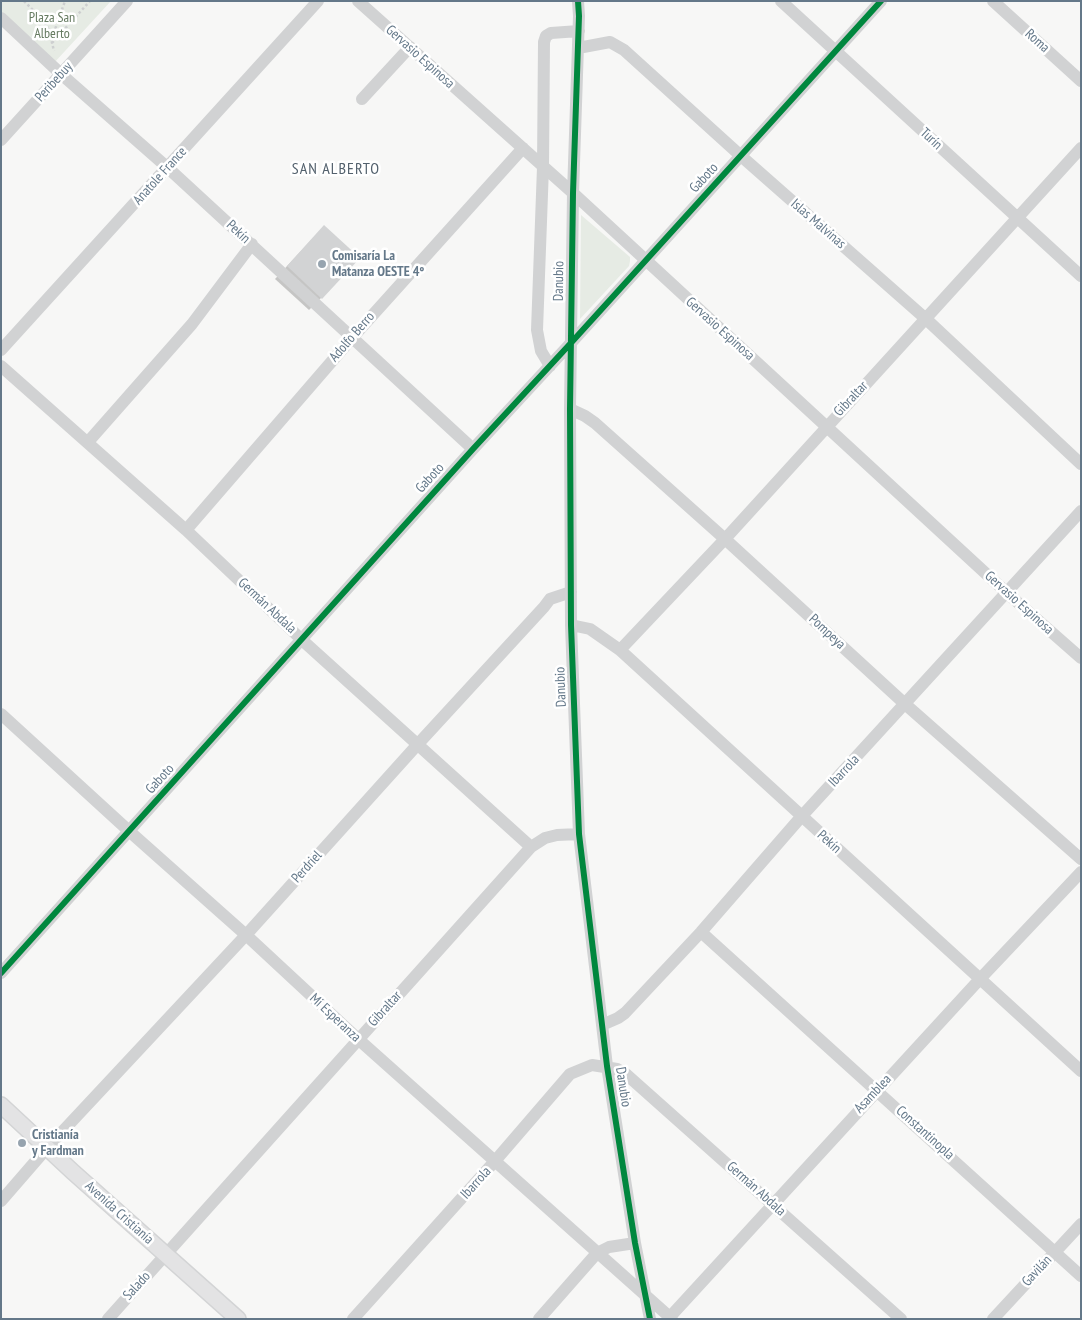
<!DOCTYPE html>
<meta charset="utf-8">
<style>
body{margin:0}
#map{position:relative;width:1082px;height:1320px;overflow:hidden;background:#f7f7f6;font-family:"PT Sans Narrow",sans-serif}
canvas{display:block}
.frame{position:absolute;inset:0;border:2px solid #647889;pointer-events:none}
</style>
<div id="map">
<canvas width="1082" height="1320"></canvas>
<div class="frame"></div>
</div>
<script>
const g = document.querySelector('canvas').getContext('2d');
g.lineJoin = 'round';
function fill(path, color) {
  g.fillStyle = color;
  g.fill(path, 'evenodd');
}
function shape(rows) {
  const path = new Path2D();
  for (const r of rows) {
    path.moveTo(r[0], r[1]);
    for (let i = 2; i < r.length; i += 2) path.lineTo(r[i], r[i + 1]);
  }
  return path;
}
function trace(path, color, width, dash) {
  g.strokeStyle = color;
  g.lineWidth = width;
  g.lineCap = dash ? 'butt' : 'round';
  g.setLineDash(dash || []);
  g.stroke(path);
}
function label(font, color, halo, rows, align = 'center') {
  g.font = font + ' "PT Sans Narrow",sans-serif';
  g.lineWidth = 5;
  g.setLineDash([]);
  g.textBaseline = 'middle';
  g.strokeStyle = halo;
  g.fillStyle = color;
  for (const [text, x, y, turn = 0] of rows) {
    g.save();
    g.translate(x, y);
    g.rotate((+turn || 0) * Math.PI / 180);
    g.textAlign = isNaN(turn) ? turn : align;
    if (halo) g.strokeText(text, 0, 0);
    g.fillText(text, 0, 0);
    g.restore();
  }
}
fill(shape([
 [1,1,111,1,54,63,1,14],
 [581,215,630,257,630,261,629,266,580,319]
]), '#e6ebe4');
fill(shape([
 [312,239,321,298,309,310,275,279]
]), '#0003');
fill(shape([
 [324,225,360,258,322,299,287,266]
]), '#d2d3d4');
const major = shape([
 [1,1105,73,1172,238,1319]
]);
trace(major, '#d3d4d5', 18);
trace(shape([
 [24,1,43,20,49,30,54,51],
 [52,38,65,1],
 [52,43,90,1]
]), '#cdcfd0', 2.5, [2.5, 2.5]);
trace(shape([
 [358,1,573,193,1007,593,1081,658],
 [578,1,579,16,573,193,570,409,571,625,579,834,607,1066,635,1243,650,1319],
 [781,1,1081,276],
 [993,1,1081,81],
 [1,18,61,74,168,168,473,449],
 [578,48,610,42,624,50,741,156,926,319,1081,464],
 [362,99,410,47],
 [1,140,127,1],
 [1,350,318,1],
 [1,366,186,530,302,640,531,847],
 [550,366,541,351,537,330,543,167,544,42,546,36,551,33,579,31],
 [570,409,585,416,595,423,725,539,905,704,1081,859],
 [88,442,192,324,252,244],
 [186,530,352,338,523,148],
 [571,625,590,629,620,650,1081,1071],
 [620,650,725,539,1081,148],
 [1,714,129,831,246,935,358,1039,672,1319],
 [701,932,1081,1276],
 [1,973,473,449,570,344,881,1],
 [602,1025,618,1018,625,1013,701,932,801,817,1081,511],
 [1,1201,47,1148,246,935,418,744,544,607,550,599,571,592],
 [108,1319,531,847,545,838,557,835,579,834],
 [353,1319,495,1161,570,1074,592,1065,617,1069,627,1075,901,1319],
 [539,1319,597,1253,609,1247,635,1243],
 [668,1319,979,980,1081,872],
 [993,1319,1081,1224]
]), '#d1d2d3', 12);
trace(major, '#e3e3e4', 15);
trace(shape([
 [578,1,579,16,573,193,570,409,571,625,579,834,607,1066,635,1243,650,1319],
 [1,973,473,449,570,344,881,1]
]), '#00873e', 6);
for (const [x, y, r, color] of [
 [322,264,5,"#97a4af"],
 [22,1143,5,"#97a4af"]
]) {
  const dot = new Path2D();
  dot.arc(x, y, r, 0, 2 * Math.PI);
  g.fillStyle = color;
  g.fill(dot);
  trace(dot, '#fff', 2);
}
label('14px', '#657a60', '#fff', [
 ["Plaza San",52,18],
 ["Alberto",52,34]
]);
label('14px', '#647889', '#fff', [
 ["Roma",1037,41,42],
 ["Gervasio Espinosa",420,57,42],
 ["Peribebuy",54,82,-48],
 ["Turín",931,139,43],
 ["Anatole France",160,176,-48],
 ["Gaboto",704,178,-47],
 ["Islas Malvinas",818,224,41],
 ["Pekín",238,232,43],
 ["Danubio",559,281,-89],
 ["Gervasio Espinosa",720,329,42],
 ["Adolfo Berro",352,337,-49],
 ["Gibraltar",851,399,-47],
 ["Gaboto",430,478,-48],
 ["Gervasio Espinosa",1019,603,42],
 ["Germán Abdala",267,606,43],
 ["Pompeya",827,632,43],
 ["Danubio",561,687,-92],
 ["Ibarrola",844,771,-47],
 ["Gaboto",160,779,-48],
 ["Pekín",829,842,42],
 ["Perdriel",307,867,-48],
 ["Gibraltar",385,1009,-48],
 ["Mi Esperanza",335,1018,43],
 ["Danubio",623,1087,81],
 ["Asamblea",873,1094,-47],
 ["Constantinopla",925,1133,42],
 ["Ibarrola",476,1183,-48],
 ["Germán Abdala",756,1189,42],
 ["Avenida Cristianía",119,1213,42],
 ["Gavilán",1037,1271,-47],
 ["Salado",137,1286,-48]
]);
label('bold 14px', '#647889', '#fff', [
 ["Comisaría La",332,256],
 ["Matanza OESTE 4°",332,272],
 ["Cristianía",32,1135],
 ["y Fardman",32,1151]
], 'left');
g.letterSpacing = '1px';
label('16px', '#53616d', '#fff', [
 ["SAN ALBERTO",336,169]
]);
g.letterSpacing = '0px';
</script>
